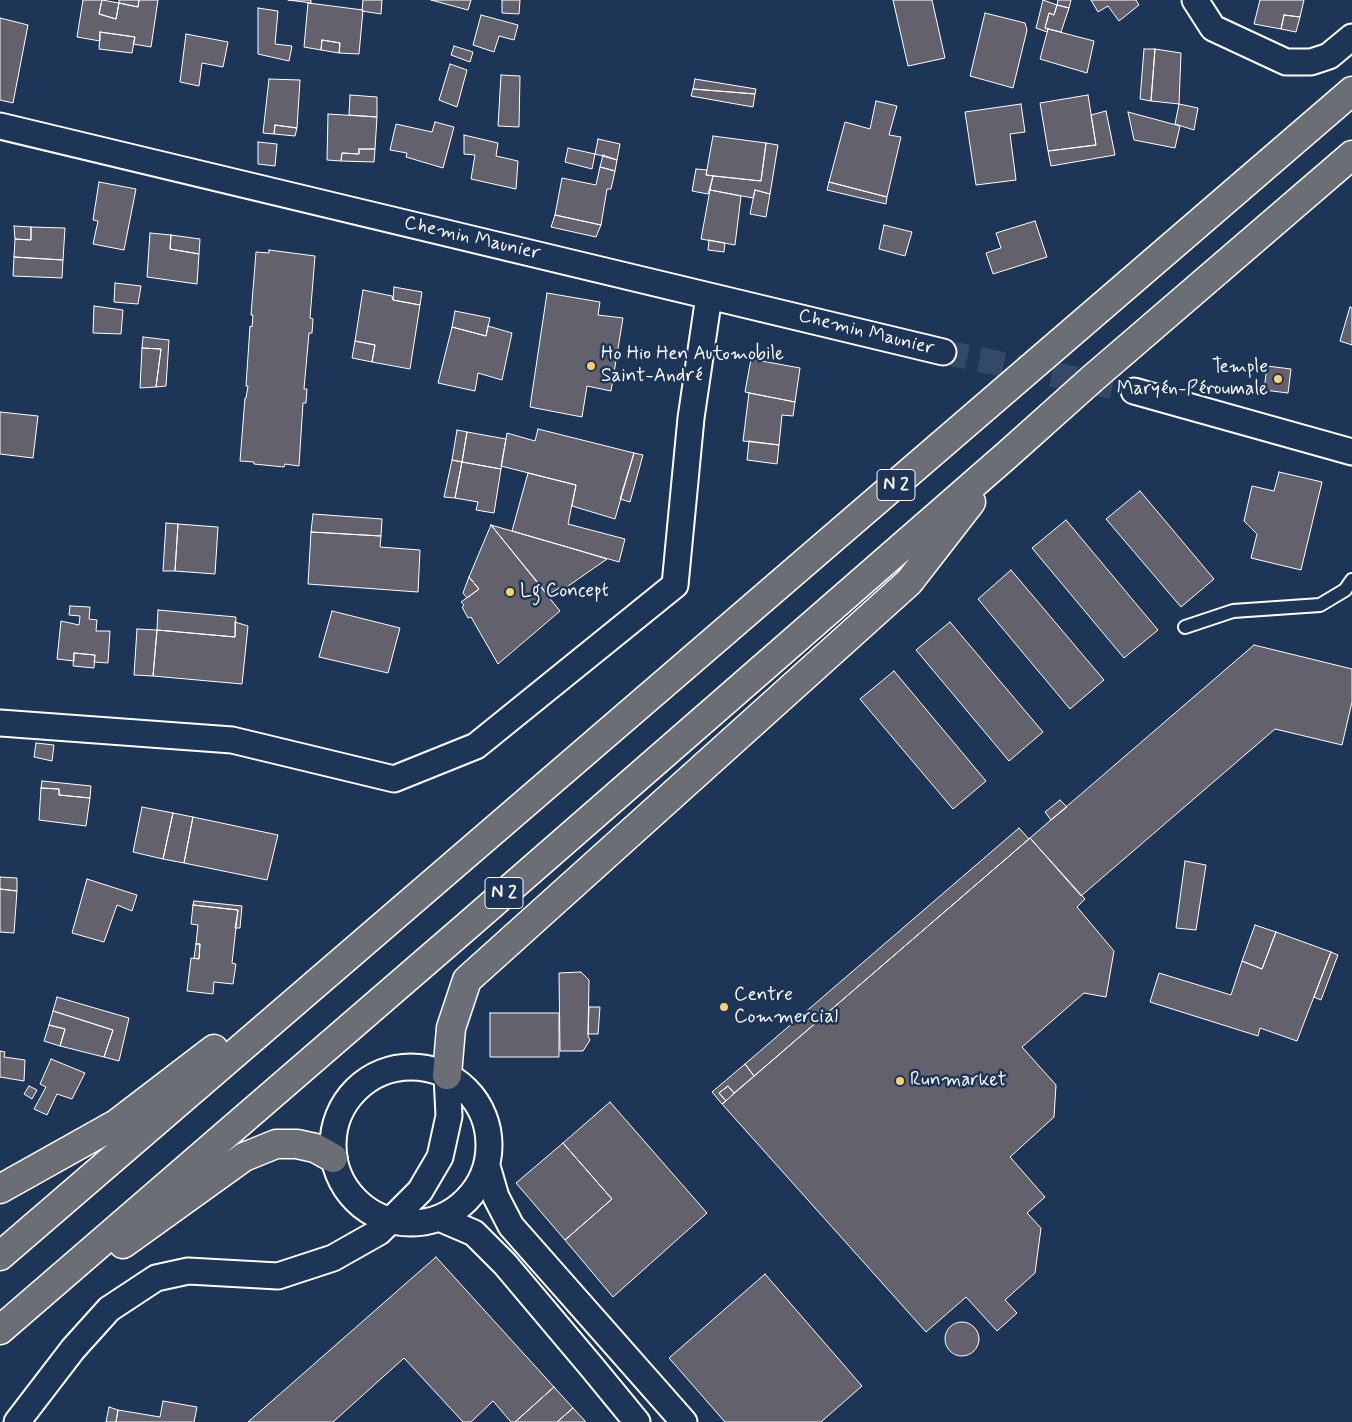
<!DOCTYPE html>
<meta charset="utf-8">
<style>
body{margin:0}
canvas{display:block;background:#1d3557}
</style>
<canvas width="1352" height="1422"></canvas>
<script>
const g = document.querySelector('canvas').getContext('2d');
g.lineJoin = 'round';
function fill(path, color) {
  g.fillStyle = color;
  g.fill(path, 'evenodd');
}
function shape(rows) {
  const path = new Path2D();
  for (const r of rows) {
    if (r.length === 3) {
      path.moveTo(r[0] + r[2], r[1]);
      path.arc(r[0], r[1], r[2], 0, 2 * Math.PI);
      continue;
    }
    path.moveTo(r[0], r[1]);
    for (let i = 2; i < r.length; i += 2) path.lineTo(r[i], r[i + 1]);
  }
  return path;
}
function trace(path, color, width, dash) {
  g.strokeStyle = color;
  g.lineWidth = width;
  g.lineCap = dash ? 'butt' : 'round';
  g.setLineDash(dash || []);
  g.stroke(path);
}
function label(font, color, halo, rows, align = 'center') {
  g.font = font + ' Mynerve,sans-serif';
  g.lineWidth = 5;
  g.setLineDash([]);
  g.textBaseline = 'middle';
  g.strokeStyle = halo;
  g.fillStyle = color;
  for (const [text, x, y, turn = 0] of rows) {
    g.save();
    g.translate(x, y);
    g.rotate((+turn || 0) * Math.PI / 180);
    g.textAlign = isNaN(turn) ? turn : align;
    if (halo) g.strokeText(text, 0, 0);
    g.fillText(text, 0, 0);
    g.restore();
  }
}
const building = shape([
 [83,0,102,0,99,14,116,19,119,3,138,7,139,0,158,0,151,47,133,44,135,37,100,32,100,41,77,37,83,0],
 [102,0,119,3,116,19,99,14,102,0],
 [119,0,139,0,138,7,119,3,119,0],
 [288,0,311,0,311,3,288,0],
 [363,0,382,0,381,14,362,11,363,0],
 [431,0,471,0,468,10,431,0],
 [502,0,520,0,519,14,502,13,502,0],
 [893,0,932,0,945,58,908,66,893,0],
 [1043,0,1057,5,1054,15,1049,13,1045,28,1048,29,1047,32,1036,28,1043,0],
 [1058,0,1071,0,1069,8,1057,5,1058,0],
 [1091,0,1136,0,1139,5,1119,21,1108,6,1098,12,1091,0],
 [1260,0,1304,0,1300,17,1284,15,1281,29,1254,24,1260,0],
 [308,3,363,10,359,54,339,53,340,43,322,40,321,50,304,47,308,3],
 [1057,5,1069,8,1061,32,1045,28,1049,13,1054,15,1057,5],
 [258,8,278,11,275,44,292,46,289,61,258,54,258,8],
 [985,13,1025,23,1027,30,1013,88,970,76,985,13],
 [481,15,518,25,514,40,499,36,494,52,473,45,481,15],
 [1284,15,1300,17,1296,32,1281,29,1284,15],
 [0,18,28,25,13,103,0,100,0,18],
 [1048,29,1094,41,1087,73,1040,59,1048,29],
 [100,32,135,37,132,53,99,49,100,32],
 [186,34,228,42,223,67,202,63,199,86,180,82,186,34],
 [322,40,340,43,339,53,321,50,322,40],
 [454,46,473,52,470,62,451,55,454,46],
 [1144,49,1155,49,1151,101,1140,99,1144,49],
 [1155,49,1181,53,1179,104,1151,101,1155,49],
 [450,64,467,70,457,107,439,100,450,64],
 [501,75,520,76,519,127,498,126,501,75],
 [269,79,300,80,297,128,275,125,274,134,263,133,269,79],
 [695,79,756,89,755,94,693,89,695,79],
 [693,89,755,94,753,107,691,96,693,89],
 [350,95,377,97,377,117,349,115,350,95],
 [1088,95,1096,145,1048,151,1040,103,1088,95],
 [876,101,897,106,889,135,901,137,887,197,829,182,845,122,870,129,876,101],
 [1021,104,1025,132,1010,134,1016,180,976,185,965,112,1021,104],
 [1179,104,1198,108,1194,130,1175,124,1179,104],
 [1106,111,1115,155,1051,166,1048,151,1096,145,1091,115,1106,111],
 [1128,112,1180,126,1175,148,1134,140,1128,112],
 [328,114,377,117,375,149,359,149,359,154,342,153,341,161,327,160,328,114],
 [435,122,454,127,443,168,406,157,407,153,390,150,396,124,432,132,435,122],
 [275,125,297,128,295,136,274,134,275,125],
 [464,135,498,143,496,156,518,161,516,189,471,179,475,155,464,154,464,135],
 [713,136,766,143,761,181,706,175,713,136],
 [598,139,620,144,617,160,595,154,598,139],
 [258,142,277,144,275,166,258,164,258,142],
 [766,143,778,145,770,194,755,190,753,198,710,190,713,176,761,181,766,143],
 [568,148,595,154,592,169,565,162,568,148],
 [359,149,375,149,374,162,341,161,342,153,359,154,359,149],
 [603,155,617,160,615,171,600,167,603,155],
 [600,167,615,171,611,189,607,189,601,225,555,215,562,178,596,185,600,167],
 [696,169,707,170,706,175,713,176,708,194,692,191,696,169],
 [99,182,136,189,124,250,93,244,98,221,93,220,99,182],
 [829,182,887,197,886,204,827,190,829,182],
 [710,190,741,196,735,245,701,239,710,190],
 [755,190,770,194,766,217,750,214,755,190],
 [555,215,601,225,596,237,551,227,555,215],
 [1035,221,1047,257,993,274,986,253,1001,248,996,233,1035,221],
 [884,225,912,232,905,256,879,249,884,225],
 [14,226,31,227,31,240,15,239,14,226],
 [31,227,65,228,63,260,14,257,15,239,31,240,31,227],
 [150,233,171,235,170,249,199,254,197,284,147,277,150,233],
 [171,235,200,239,199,254,170,249,171,235],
 [709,240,725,243,724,252,708,250,709,240],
 [269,250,315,256,310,318,313,319,312,333,309,333,304,389,307,389,306,403,303,403,299,466,285,464,284,467,254,464,254,462,240,461,245,398,246,398,248,386,246,386,250,326,252,327,253,315,251,315,256,252,269,253,269,250],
 [14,257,63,260,62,278,13,276,14,257],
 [115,283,141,286,138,304,114,302,115,283],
 [394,287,422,292,420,305,393,300,394,287],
 [363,290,392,296,393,300,420,305,410,369,372,362,375,345,355,341,363,290],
 [547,293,600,302,598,315,623,318,611,391,587,386,582,417,530,407,547,293],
 [94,306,123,310,121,334,93,333,94,306],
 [1350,307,1352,308,1352,345,1340,341,1350,307],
 [455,311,490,318,486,336,452,327,455,311],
 [488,326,512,333,502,380,478,373,475,391,438,383,452,327,486,336,488,326],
 [143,337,169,340,166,386,156,387,161,349,142,348,143,337],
 [355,341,375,345,372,362,352,358,355,341],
 [142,348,161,349,156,387,140,388,142,348],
 [751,359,800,368,795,402,745,392,751,359],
 [1267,366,1291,369,1288,393,1264,390,1267,366],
 [749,393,795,402,793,416,782,415,779,445,743,441,749,393],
 [0,412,38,416,33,458,0,454,0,412],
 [538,429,634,453,615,519,572,506,576,485,501,466,507,433,535,441,538,429],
 [457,430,467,432,462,462,452,460,457,430],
 [467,432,506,439,501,469,462,462,467,432],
 [749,441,779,445,777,464,747,460,749,441],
 [634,453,643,455,630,502,620,499,634,453],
 [452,460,462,462,455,498,444,497,452,460],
 [462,462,501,469,494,513,476,510,478,502,455,498,462,462],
 [1279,472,1322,482,1301,570,1251,558,1257,534,1244,521,1252,486,1274,491,1279,472],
 [528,473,576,485,568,524,625,539,619,562,512,531,528,473],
 [1140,491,1214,579,1181,607,1106,519,1140,491],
 [313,514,382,519,381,536,311,532,313,514],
 [1066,520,1158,630,1124,658,1032,548,1066,520],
 [166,523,178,524,175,571,163,571,166,523],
 [178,524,218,527,215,574,175,571,178,524],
 [491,525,567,547,607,559,561,591,559,588,548,595,491,525],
 [491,525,560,611,498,664,471,617,468,618,462,607,464,605,461,602,479,589,469,577,491,525],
 [311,532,381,536,380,547,420,550,418,592,308,584,311,532],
 [1011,570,1104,680,1070,709,978,599,1011,570],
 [469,577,479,589,467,598,463,593,469,577],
 [70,606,90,607,89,619,97,620,96,631,110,631,108,663,94,662,95,655,74,653,74,661,57,659,61,621,79,625,80,616,69,615,70,606],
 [158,610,236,617,235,637,157,630,158,610],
 [332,611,400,628,388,673,319,657,332,611],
 [235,622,248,626,242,684,153,676,157,630,235,637,235,622],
 [950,622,1043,732,1009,761,916,650,950,622],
 [137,629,157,630,153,676,134,675,137,629],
 [1254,645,1352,669,1352,702,1342,745,1275,729,1081,896,1030,838,1254,645],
 [74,653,95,655,94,668,73,666,74,653],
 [894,671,986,781,953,809,860,699,894,671],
 [36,743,54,745,52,761,34,757,36,743],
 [42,781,91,786,90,798,59,795,59,789,41,788,42,781],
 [41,788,59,789,59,795,90,798,86,826,39,820,41,788],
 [1060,800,1067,807,1051,820,1045,812,1060,800],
 [142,807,173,813,163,859,133,852,142,807],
 [173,813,193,817,184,863,163,859,173,813],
 [193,817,278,835,267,880,184,863,193,817],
 [1019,828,1029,839,754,1076,745,1064,1019,828],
 [1030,838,1085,899,1077,907,1114,951,1106,997,1084,993,1022,1047,1056,1085,1054,1117,1010,1157,1045,1197,1027,1213,1041,1228,1035,1273,1005,1300,1017,1313,997,1331,966,1297,926,1332,722,1104,1030,838],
 [1185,861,1206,865,1196,930,1176,928,1185,861],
 [0,877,17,878,17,891,0,889,0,877],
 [87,879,137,895,132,911,117,905,104,942,72,933,87,879],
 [0,889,17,891,14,933,0,932,0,889],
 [194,901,242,906,240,928,235,928,238,910,193,905,194,901],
 [193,905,238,910,232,963,236,964,233,984,214,982,213,994,187,991,191,958,199,959,200,944,196,944,198,925,191,924,193,905],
 [1255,925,1276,932,1262,969,1242,961,1255,925],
 [1276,932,1331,952,1297,1041,1260,1028,1258,1036,1150,1002,1159,973,1231,995,1242,961,1262,969,1276,932],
 [196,944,200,944,199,959,194,958,196,944],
 [1331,952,1338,955,1321,1000,1314,997,1331,952],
 [581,972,589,980,588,1036,590,1040,583,1051,560,1051,559,973,581,972],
 [57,997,129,1018,119,1061,104,1057,113,1030,53,1011,57,997],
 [589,1007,600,1007,598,1034,588,1034,589,1007],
 [53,1011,113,1030,104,1057,60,1046,65,1029,49,1025,53,1011],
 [490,1013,559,1013,559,1057,490,1057,490,1013],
 [49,1025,65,1029,60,1046,44,1041,49,1025],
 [0,1051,5,1052,4,1057,25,1060,24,1081,0,1077,0,1051],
 [51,1059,85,1073,72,1099,57,1094,47,1115,34,1109,46,1087,40,1084,51,1059],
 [745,1064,754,1076,734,1093,728,1086,719,1093,726,1101,722,1104,712,1092,745,1064],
 [29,1086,37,1090,32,1099,24,1094,29,1086],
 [728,1086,734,1093,726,1101,719,1093,728,1086],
 [610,1102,707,1213,613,1297,565,1240,612,1199,563,1143,610,1102],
 [563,1143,612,1199,565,1240,516,1183,563,1143],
 [436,1257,554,1387,515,1422,511,1422,493,1401,471,1422,463,1422,404,1358,333,1422,248,1422,436,1257],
 [765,1274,862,1386,821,1422,725,1422,669,1358,765,1274],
 [962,1339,17],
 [554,1387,573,1408,557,1422,515,1422,554,1387],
 [163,1401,197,1407,194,1422,116,1422,118,1410,160,1417,163,1401],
 [109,1407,118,1410,116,1422,106,1422,109,1407],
 [573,1408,586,1422,557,1422,573,1408]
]);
fill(building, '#62616c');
trace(building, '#fff', 1);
trace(shape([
 [943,352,1134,391]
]), '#344968', 25, [25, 12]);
const lane = shape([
 [1185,627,1233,611,1320,605,1345,590,1352,580]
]);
const street = shape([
 [1195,0,1213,28,1286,62,1311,62,1329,56,1352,37],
 [0,126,943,352],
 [1134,391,1352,452],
 [0,723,232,740,394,779,476,746,675,585,691,418,709,296],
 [411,1145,78],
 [487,1166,496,1197,511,1226,684,1422],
 [439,1218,474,1233,505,1264,591,1366,637,1422],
 [17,1422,73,1349,109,1309,156,1278,188,1271,278,1276,333,1258,379,1232,420,1191,440,1157,449,1116,447,1075]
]);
const highway = shape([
 [447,1075,451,1028,467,980,909,582,971,502],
 [0,1189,116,1124,214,1049],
 [123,1244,244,1157,276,1144,297,1144,315,1148,333,1158],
 [0,1256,1352,91],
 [0,1330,466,927,1007,455,1093,378,1352,155]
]);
trace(lane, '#fff', 16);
trace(street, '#fff', 29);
trace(highway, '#fff', 31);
trace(lane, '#1d3557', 12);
trace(street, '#1d3557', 25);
trace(highway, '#6b6f75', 28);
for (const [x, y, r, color] of [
 [591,366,5,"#ffd166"],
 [1278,379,5,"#ffd166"],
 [510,592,5,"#ffd166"],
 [724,1007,5,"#ffd166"],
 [900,1081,5,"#ffd166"]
]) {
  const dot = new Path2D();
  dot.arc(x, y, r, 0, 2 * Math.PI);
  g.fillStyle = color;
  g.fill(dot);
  trace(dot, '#1d3557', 2);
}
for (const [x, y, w] of [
 [896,485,38],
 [504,893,38]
]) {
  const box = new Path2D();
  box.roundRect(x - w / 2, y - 15.5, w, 31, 4);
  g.fillStyle = '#1d3557';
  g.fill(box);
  trace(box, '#fff', 1);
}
label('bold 18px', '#fff', null, [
 ["N 2",896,485],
 ["N 2",504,893]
]);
label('19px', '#fff', '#1d3557', [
 ["Chemin Maunier",472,239,13],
 ["Chemin Maunier",866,333,14]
]);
label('19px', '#fff', '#1d3557', [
 ["Ho Hio Hen Automobile",601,355],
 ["Saint-André",601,377],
 ["Temple",1268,368,"right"],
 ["Maryén-Péroumale",1268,390,"right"],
 ["Lg Concept",520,592],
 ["Centre",734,996],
 ["Commercial",734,1018],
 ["Runmarket",910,1081]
], 'left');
</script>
